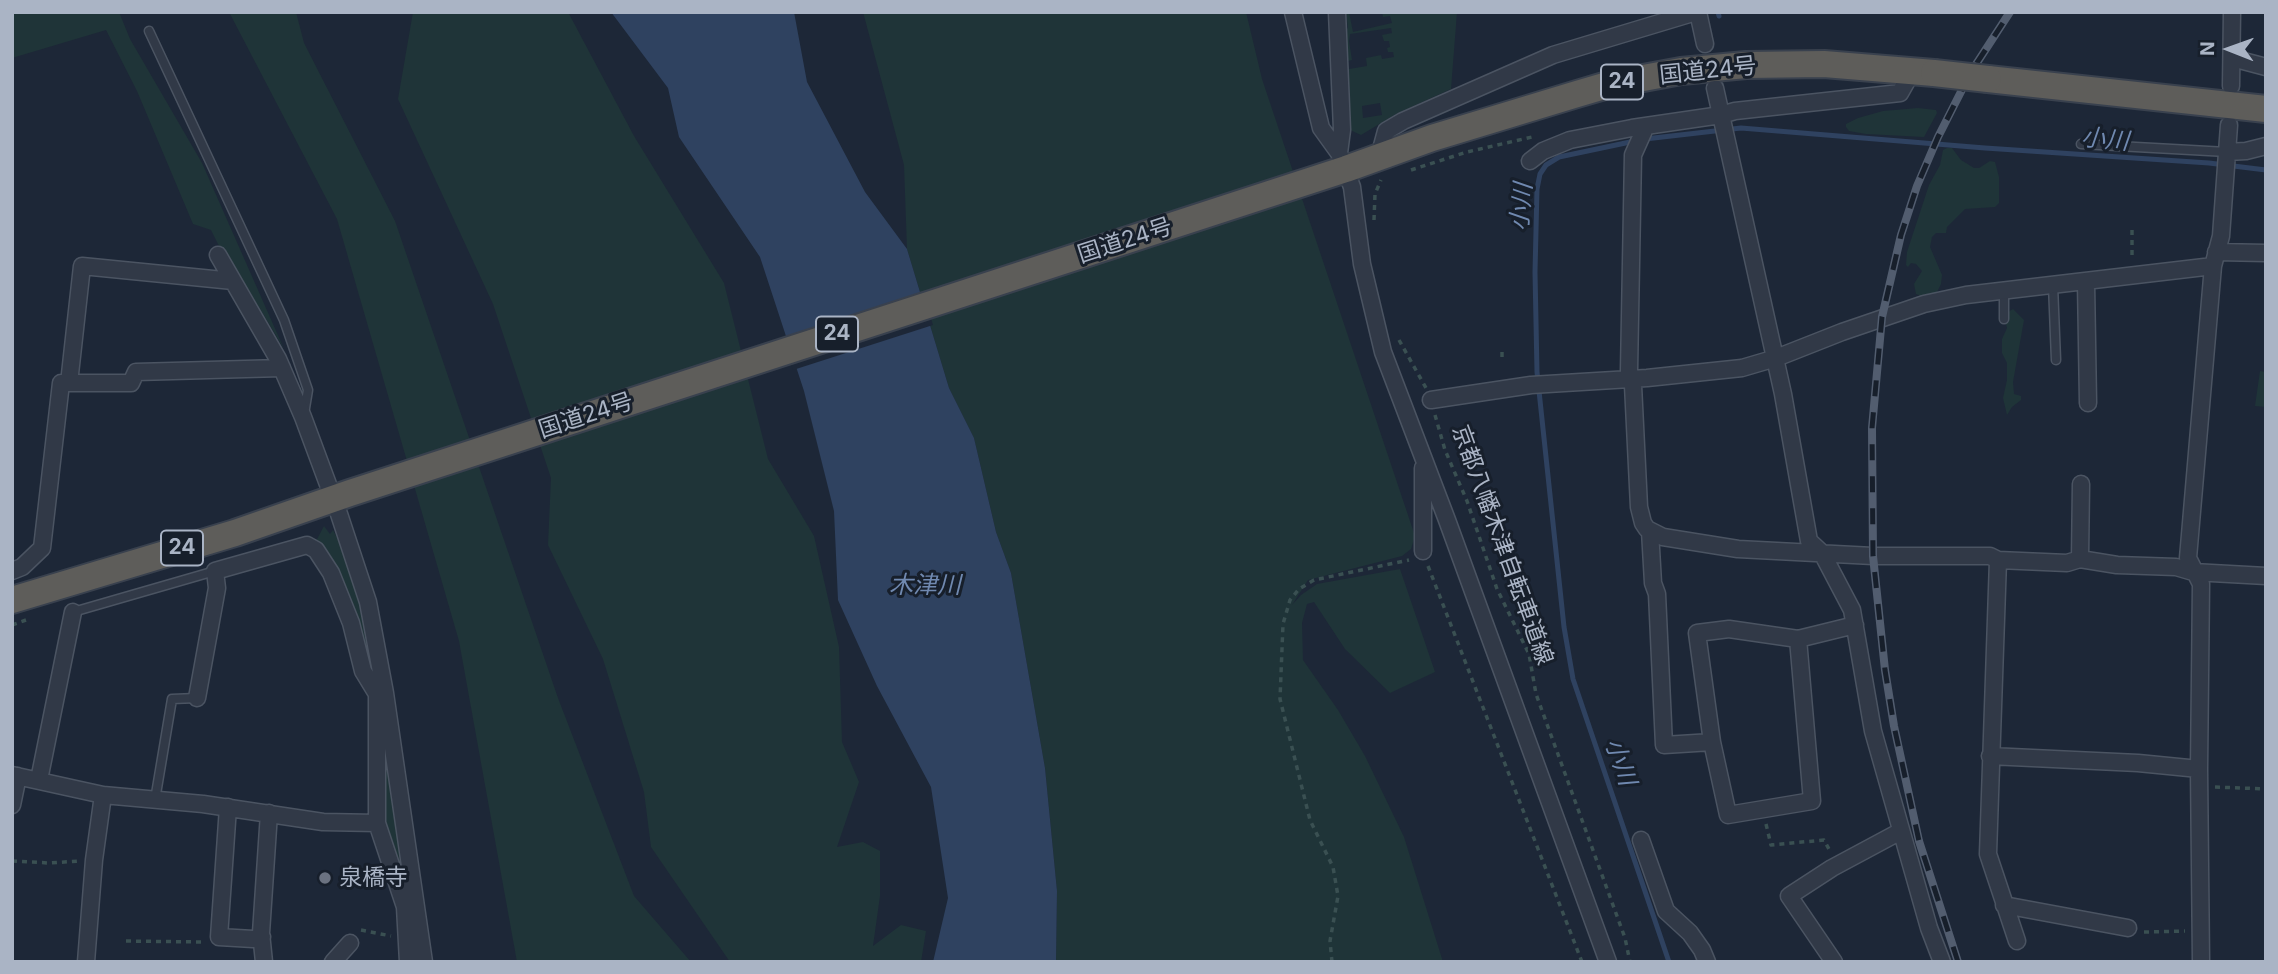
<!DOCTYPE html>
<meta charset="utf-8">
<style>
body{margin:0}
#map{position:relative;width:2278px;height:974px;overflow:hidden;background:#1d2737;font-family:Inter,sans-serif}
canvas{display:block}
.frame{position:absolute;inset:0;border:14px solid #aab4c5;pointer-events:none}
.north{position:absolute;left:2194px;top:14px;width:70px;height:70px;-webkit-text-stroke:5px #171f2b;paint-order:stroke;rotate:271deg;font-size:19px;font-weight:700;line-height:28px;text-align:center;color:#aab4c5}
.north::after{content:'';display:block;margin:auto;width:24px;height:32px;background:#aab4c5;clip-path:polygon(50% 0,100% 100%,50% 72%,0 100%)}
</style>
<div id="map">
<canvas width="2278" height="974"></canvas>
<div class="frame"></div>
<div class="north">N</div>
</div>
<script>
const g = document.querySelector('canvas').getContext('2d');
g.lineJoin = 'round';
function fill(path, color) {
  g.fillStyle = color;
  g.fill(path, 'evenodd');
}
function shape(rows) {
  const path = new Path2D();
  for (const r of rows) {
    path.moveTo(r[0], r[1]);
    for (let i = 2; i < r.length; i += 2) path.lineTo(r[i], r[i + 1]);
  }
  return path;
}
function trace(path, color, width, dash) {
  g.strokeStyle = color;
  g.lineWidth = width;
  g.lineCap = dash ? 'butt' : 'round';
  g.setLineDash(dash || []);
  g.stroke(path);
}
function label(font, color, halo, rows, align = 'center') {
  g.font = font + ' Inter,"Noto Sans JP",sans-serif';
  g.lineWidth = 6;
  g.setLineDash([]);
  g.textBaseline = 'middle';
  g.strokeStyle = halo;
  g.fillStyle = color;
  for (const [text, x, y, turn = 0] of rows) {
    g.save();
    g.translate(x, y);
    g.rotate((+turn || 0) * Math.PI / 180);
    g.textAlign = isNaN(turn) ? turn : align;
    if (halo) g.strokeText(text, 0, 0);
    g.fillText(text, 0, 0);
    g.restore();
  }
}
fill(shape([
 [12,12,119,12,130,39,202,163,284,349,242,279,218,244,211,230,193,224,137,91,106,30,12,58],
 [229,12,296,12,304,43,395,221,558,698,634,896,691,962,517,962,459,641,337,219],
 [413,12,568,12,634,136,724,283,768,459,814,536,839,647,842,742,859,782,837,847,863,842,880,851,880,896,873,946,901,925,926,931,921,962,730,962,651,847,644,792,603,659,548,545,551,478,493,304,398,99],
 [863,12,1246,12,1262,79,1415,536,1411,549,1402,556,1308,580,1292,605,1301,595,1317,584,1400,569,1435,672,1390,693,1345,649,1314,602,1307,604,1302,623,1303,660,1338,710,1365,756,1404,837,1443,962,1056,962,1057,891,1045,768,1011,573,996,532,974,438,949,388,907,249,904,165],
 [1346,12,1349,12,1353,32,1392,23,1390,16,1383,17,1382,12,1457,12,1451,89,1396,114,1361,135,1350,130,1344,30,1348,28],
 [1391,28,1392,33,1382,35,1384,41,1389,41,1390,47,1387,48,1388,52,1393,52,1394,57,1382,59,1381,55,1366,58,1367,66,1349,69,1348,61,1352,60,1349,41,1350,34],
 [1380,103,1382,115,1363,118,1362,106],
 [1918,108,1936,110,1937,113,1924,137,1866,134,1849,131,1846,127,1846,124,1858,118,1883,111],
 [1947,148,1952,148,1961,160,1974,168,1979,168,1990,161,1995,162,1999,177,1999,203,1995,207,1965,209,1947,227,1946,233,1936,233,1932,237,1930,247,1942,275,1941,284,1936,294,1921,296,1916,294,1914,284,1922,271,1916,264,1911,263,1908,267,1906,265,1907,252,1929,185,1940,165,1943,150],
 [2013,309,2024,320,2013,382,2014,394,2021,396,2021,400,2012,407,2007,415,2003,398,2007,380,2007,363,2002,353,2002,339,2007,328,2005,319,2008,312],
 [2260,371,2266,372,2266,407,2255,406],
 [324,526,330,534,333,530,349,561,365,619,373,668,369,667,315,543],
 [380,712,404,883,383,821]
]), '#1f3438');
fill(shape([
 [611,12,794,12,807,82,865,192,907,249,949,388,974,438,996,532,1011,573,1045,768,1057,891,1056,962,933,962,948,898,931,787,877,686,838,600,834,511,804,391,760,257,679,137,668,88]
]), '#2f4260');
fill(shape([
 [931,318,933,325,793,370,791,364]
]), '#1d2737');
trace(shape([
 [1718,12,1719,16],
 [1645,139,1741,128,1985,148,2209,163,2266,170],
 [1635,141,1559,157,1546,165,1540,174,1537,189,1535,272,1537,372,1564,627,1573,679,1669,962]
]), '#2f4260', 5);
const service = shape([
 [149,31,284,320,308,390,304,414],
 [2081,144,2227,152],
 [2053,285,2056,360],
 [2004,291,2004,319],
 [73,612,215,571],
 [155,800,172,699,197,698]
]);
const minor = shape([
 [1293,12,1321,128,1339,153,1352,187,1362,264,1383,352,1447,520,1608,962],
 [1337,12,1342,130,1339,153],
 [1698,12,1705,44],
 [2232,58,2266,67],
 [2231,86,2232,12],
 [1715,88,1783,394,1809,541,1822,553,1852,610,1873,731,1929,928,1942,962],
 [1646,126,1633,155,1629,371,1633,385,1639,507,1643,523,1647,529,1663,537,1738,549,1873,556,1990,556,1998,560,2067,563,2080,559,2117,565,2176,567,2193,572,2266,576],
 [2227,152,2246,151,2266,146],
 [1379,157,1386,131,1403,121,1553,55,1696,12],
 [1530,161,1543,151,1570,140,1632,128,1721,115,1735,111,1900,93,1913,70],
 [2216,252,2266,253],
 [218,255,278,359,303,417,339,514,368,602,385,693,424,962],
 [2086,282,2088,403],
 [69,383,82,266,233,281],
 [1431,400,1531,385,1647,378,1742,368,1776,358,1842,332,1924,304,1966,295,2213,266],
 [1650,531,1653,583,1657,594,1664,745,1712,742],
 [1423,551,1423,468],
 [2080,559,2081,484],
 [1998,560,1988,854,2017,941],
 [12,571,22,567,42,548,61,383,131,383,136,372,282,368],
 [1798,639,1729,629,1697,633,1712,742,1728,815,1812,801,1798,639,1855,625],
 [377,697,377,823,405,907],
 [197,698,217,588,215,571,307,545,316,550,331,573,351,623,363,671,377,694,385,693],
 [1990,756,2138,763,2199,769],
 [12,775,103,795,203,804,323,822,377,823],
 [39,780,73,612],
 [12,805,18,776],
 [228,807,219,937,253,939,262,937],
 [1641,840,1666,911,1690,933,1702,950,1707,962],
 [2004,905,2128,928],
 [86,962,94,860,103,795],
 [264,962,261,933,269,813],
 [333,962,350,943],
 [408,962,405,907,413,906],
 [1834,962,1789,896,1832,868,1901,831],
 [2201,962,2199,769,2201,584,2188,558,2213,266,2221,236,2229,125]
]);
const trunk = shape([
 [1988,79,2266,109],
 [12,600,235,533,350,493,1346,169,1432,138,1577,94,1611,84,1681,71,1746,65,1824,64,1934,73]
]);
trace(service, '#4b5462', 11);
trace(minor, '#4b5462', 19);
trace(trunk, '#39414e', 30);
trace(shape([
 [1411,170,1467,152,1532,137],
 [1374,220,1375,194,1381,180],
 [2132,255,2132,230],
 [1399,340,1426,388],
 [1502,357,1502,350],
 [1435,415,1445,450,1467,501,1497,589,1529,654,1536,694,1625,938,1630,962],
 [1428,566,1582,962],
 [12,625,26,620],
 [2215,787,2266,789],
 [1766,824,1771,845,1824,840,1830,851],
 [12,861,49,863,80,861],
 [361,930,391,936],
 [2144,932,2185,931],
 [126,941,203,942],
 [1332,962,1330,941,1338,896,1333,867,1310,820,1280,699,1283,624,1290,600,1299,589,1314,580,1409,560]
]), '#3a5052', 3.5, [5, 5]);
trace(service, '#313947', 8);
trace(minor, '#313947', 16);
trace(trunk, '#5e5d5a', 26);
const rail = shape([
 [1958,962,1919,841,1894,726,1885,670,1873,556,1872,428,1882,317,1901,235,1917,186,1938,137,1971,72,2010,12]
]);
trace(rail, '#525d6f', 8);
trace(rail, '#171f2b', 5, [16]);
const trunkBridge = shape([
 [1934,73,1988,79]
]);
trace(trunkBridge, '#39414e', 30, []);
trace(trunkBridge, '#5e5d5a', 26);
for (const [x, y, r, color] of [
 [325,878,7,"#6b7280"]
]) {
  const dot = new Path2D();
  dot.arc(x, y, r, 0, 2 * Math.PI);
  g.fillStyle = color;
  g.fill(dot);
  trace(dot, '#171f2b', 2.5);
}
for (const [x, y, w] of [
 [1622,82,42],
 [837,334,42],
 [182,548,42]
]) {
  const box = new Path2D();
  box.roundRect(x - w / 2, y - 17.5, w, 35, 5);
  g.fillStyle = '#171f2b';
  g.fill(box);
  trace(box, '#aab4c5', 2);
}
label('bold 21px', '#aab4c5', null, [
 ["24",1622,82],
 ["24",837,334],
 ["24",182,548]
]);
label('23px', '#aab4c5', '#171f2b', [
 ["国道24号",1708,71,-6],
 ["国道24号",1125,241,-18],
 ["国道24号",586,416,-18],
 ["京都八幡木津自転車道線",1502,545,70]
]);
label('23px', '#aab4c5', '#171f2b', [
 ["泉橋寺",339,878]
], 'left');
label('italic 24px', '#7089b0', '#171f2b', [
 ["小川",2105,140,5],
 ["小川",1522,207,-85],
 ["木津川",925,586],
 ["小川",1620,762,71]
]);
</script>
